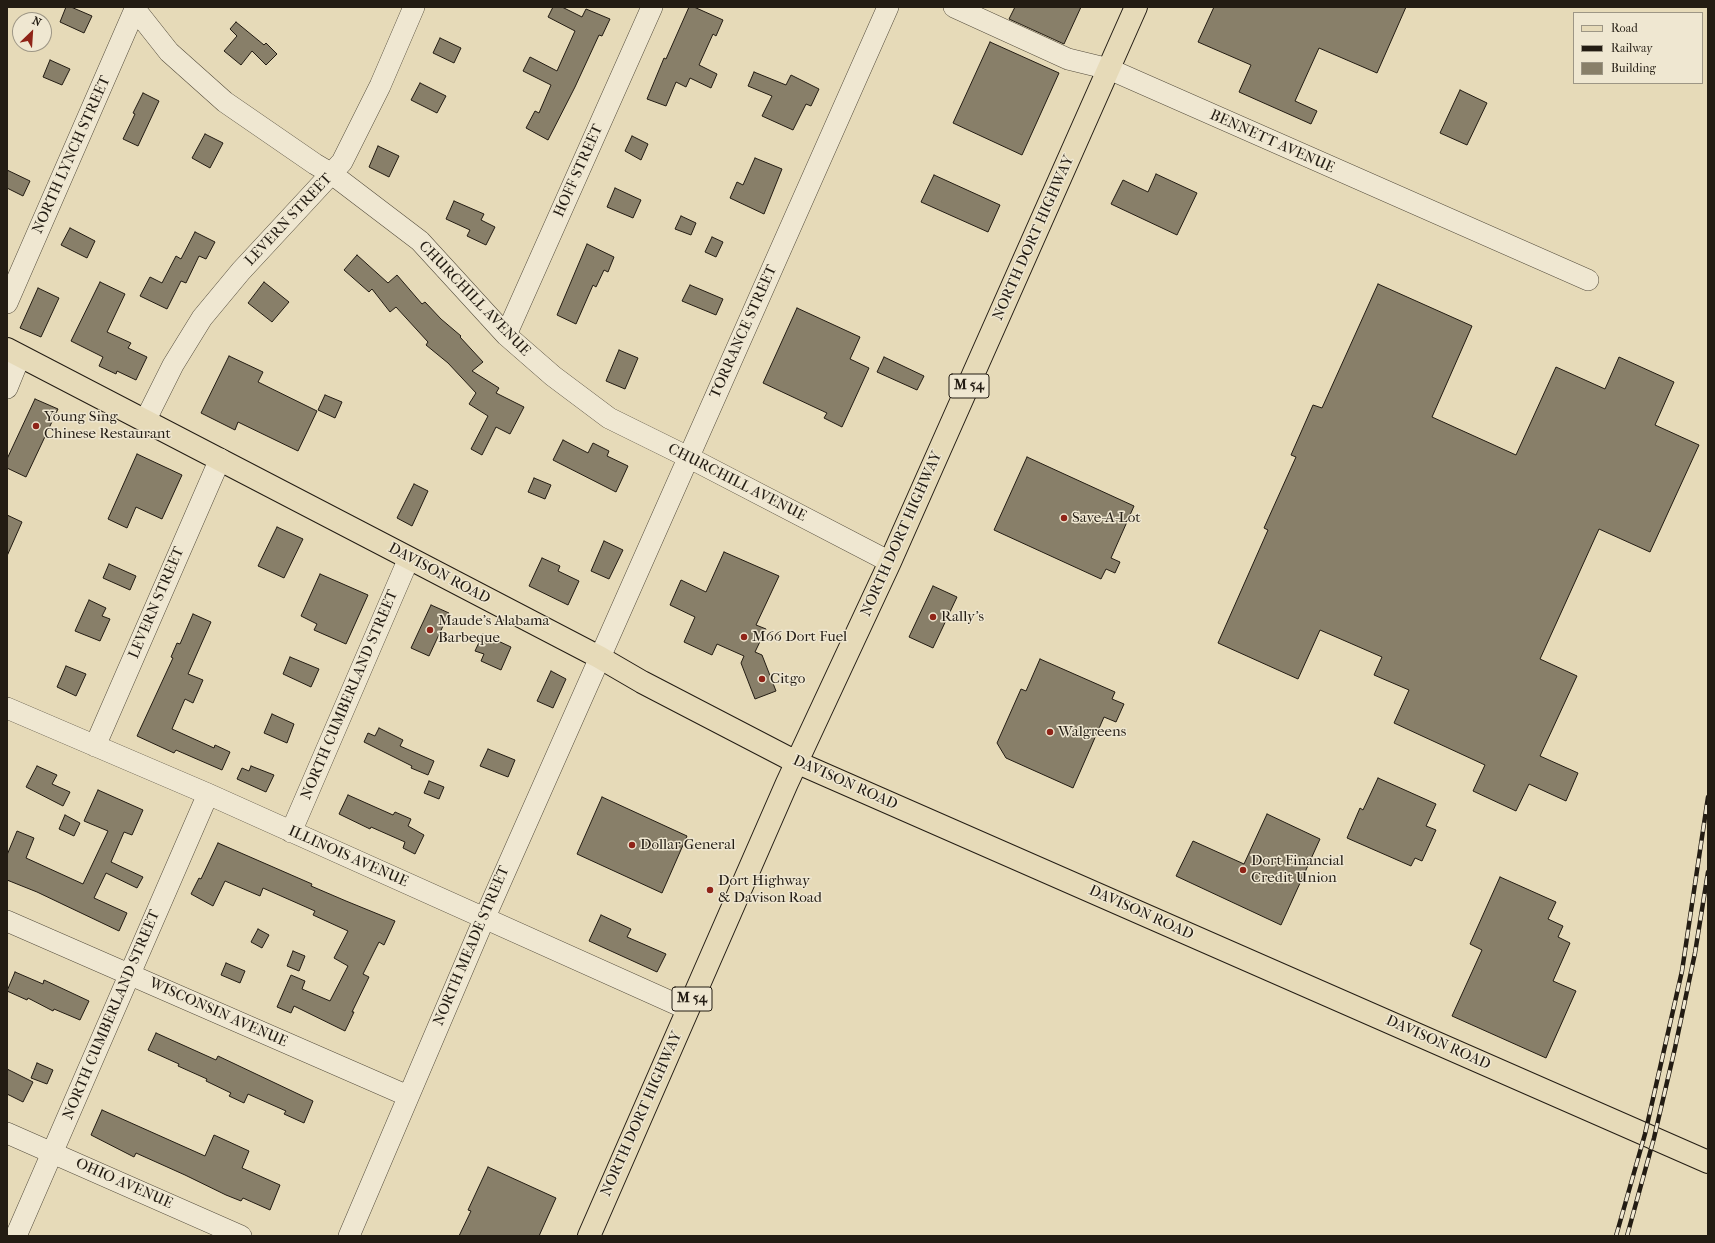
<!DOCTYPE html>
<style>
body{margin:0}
#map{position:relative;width:1715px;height:1243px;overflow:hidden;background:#e6dab8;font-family:"IM FELL French Canon",serif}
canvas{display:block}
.frame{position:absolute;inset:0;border:8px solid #231c13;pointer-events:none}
.legend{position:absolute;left:1573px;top:12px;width:130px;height:72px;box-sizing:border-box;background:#efe7d1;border:1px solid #9d9685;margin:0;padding:5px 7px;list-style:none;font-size:12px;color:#231c13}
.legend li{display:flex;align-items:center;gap:8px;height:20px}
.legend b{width:20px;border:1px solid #9d9685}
.north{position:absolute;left:12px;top:12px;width:40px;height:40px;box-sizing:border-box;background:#efe7d1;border:1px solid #9d9685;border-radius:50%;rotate:25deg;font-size:11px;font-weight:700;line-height:16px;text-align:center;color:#231c13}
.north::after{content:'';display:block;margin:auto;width:14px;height:18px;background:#8f2418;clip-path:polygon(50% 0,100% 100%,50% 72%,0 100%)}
</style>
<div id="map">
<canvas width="1715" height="1243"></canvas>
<div class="frame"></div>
<ul class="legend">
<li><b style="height:5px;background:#e6dab8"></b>Road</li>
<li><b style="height:5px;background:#231c13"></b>Railway</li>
<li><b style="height:11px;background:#887f69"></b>Building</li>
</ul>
<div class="north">N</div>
</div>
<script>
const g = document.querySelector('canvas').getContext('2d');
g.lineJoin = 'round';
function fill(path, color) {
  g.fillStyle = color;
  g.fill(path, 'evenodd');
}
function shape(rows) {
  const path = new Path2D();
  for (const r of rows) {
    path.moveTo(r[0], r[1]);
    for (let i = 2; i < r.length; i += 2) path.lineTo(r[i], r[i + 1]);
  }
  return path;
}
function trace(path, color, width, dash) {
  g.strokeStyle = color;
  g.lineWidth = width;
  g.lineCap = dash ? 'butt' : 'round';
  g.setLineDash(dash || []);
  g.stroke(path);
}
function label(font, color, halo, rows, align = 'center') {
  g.font = font + ' "IM FELL French Canon",serif';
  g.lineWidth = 3;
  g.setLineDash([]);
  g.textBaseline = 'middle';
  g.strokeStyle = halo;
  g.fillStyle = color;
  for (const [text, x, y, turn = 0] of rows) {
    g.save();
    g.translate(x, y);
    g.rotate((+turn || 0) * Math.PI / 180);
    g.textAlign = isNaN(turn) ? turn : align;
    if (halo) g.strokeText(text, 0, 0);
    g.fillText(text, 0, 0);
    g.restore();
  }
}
const building = shape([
 [66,7,71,7,92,16,84,33,60,22,66,7],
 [553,7,562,7,582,17,586,9,610,19,602,36,599,35,575,87,548,140,526,128,535,111,539,113,551,85,523,71,530,57,557,71,561,62,575,31,548,17,553,7],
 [689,7,694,7,723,20,716,36,713,34,699,65,717,74,711,88,690,78,686,87,676,82,666,106,647,99,664,58,666,59,689,7],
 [1015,7,1081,7,1064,44,1009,19,1015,7],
 [1214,7,1406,7,1377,73,1319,48,1295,101,1317,111,1311,124,1239,92,1251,65,1198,42,1214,7],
 [236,22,264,45,266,43,277,54,266,65,252,51,241,65,224,51,237,36,230,29,236,22],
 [440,38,461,48,454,63,433,53,440,38],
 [990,42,1059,73,1022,155,953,123,990,42],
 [50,60,70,69,62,85,43,77,50,60],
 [754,72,786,85,791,75,819,89,811,106,806,104,793,130,762,116,772,96,748,86,754,72],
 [420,83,446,96,437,113,411,100,420,83],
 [1460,90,1487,103,1467,145,1440,133,1460,90],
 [143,93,159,101,138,146,123,139,135,114,133,113,143,93],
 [205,134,223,143,210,168,192,158,205,134],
 [632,136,648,144,641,160,625,151,632,136],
 [378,146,399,156,389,177,369,167,378,146],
 [755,158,782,169,764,214,730,198,737,182,743,185,755,158],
 [7,170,30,181,23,196,7,188,7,170],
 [1156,174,1197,193,1177,235,1111,204,1123,180,1148,192,1156,174],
 [934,175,1000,205,988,232,921,202,934,175],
 [615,188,641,200,633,218,607,207,615,188],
 [454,201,484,214,481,220,495,227,486,245,467,236,470,230,446,219,454,201],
 [681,216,696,223,691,235,675,229,681,216],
 [70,228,95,241,87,258,61,245,70,228],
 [195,232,215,242,206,259,199,256,186,283,181,281,167,309,140,296,150,277,162,283,176,256,181,259,195,232],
 [712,237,723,242,716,257,705,252,712,237],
 [587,244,614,257,608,272,604,270,596,287,593,285,576,324,557,315,587,244],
 [357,255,388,283,397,275,422,304,425,302,441,319,461,336,460,337,483,362,472,371,499,388,496,393,524,407,510,434,496,427,482,455,471,449,488,416,469,404,476,393,448,363,426,345,428,342,396,307,390,312,372,289,369,292,344,270,357,255],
 [100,282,125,294,107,332,131,343,128,348,147,357,136,380,117,371,116,374,99,366,103,357,71,341,100,282],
 [264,282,289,302,272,322,248,303,264,282],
 [1378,284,1472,326,1432,417,1516,455,1556,367,1605,389,1619,357,1674,382,1655,425,1699,445,1650,552,1599,529,1540,659,1577,676,1540,756,1578,773,1566,801,1529,784,1516,811,1473,791,1485,765,1394,723,1409,690,1374,675,1382,657,1320,630,1298,679,1218,643,1268,530,1264,528,1296,457,1291,455,1313,405,1322,408,1378,284],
 [690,285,723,299,716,315,682,301,690,285],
 [38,288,59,298,41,337,20,328,38,288],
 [797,308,860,337,850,359,869,368,842,427,824,418,827,413,763,383,797,308],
 [619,350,638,358,625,389,606,381,619,350],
 [229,356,263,372,258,382,317,411,298,451,238,422,235,430,201,413,229,356],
 [884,357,924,376,917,390,877,372,884,357],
 [325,395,342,402,335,418,318,410,325,395],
 [35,399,58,409,26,477,7,468,7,459,35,399],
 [563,440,588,453,593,443,609,451,607,456,628,466,616,492,553,460,563,440],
 [137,454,182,475,162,519,136,507,127,528,108,519,137,454],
 [1027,457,1134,506,1111,558,1120,562,1115,573,1106,569,1101,579,994,530,1027,457],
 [534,478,551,485,545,499,528,492,534,478],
 [414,484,428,491,412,526,397,518,414,484],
 [7,515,22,522,7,556,7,515],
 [277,527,303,539,284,578,258,566,277,527],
 [604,541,623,550,609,579,591,571,604,541],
 [724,552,779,576,756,625,766,629,755,652,762,655,776,691,755,699,741,663,744,656,717,644,712,655,684,642,695,617,670,605,681,580,706,592,724,552],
 [542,558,560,566,558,571,579,581,568,605,529,586,542,558],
 [109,564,136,576,130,590,103,578,109,564],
 [320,574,368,595,346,644,314,630,317,624,301,616,320,574],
 [933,586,957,597,933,648,909,637,933,586],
 [89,600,106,608,102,616,110,619,100,641,75,631,89,600],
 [431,605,449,613,429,656,411,648,431,605],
 [193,614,211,622,188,674,203,680,193,703,185,699,172,729,214,748,215,745,230,752,222,770,176,750,174,753,137,736,173,658,171,657,177,643,180,644,193,614],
 [483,634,511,647,501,670,481,661,484,654,475,651,483,634],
 [290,657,319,669,311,687,283,674,290,657],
 [1040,659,1115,692,1112,699,1124,704,1116,722,1104,717,1073,788,1006,758,997,743,1021,689,1026,691,1040,659],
 [66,666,86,674,76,696,57,687,66,666],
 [551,671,566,679,553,708,537,701,551,671],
 [272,714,294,724,287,743,264,733,272,714],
 [379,728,403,740,400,746,434,761,428,775,411,768,412,766,364,742,368,733,375,736,379,728],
 [488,749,515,760,508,777,480,766,488,749],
 [37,766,57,775,52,784,70,792,63,806,26,787,37,766],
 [251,766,274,775,266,792,237,779,242,768,249,771,251,766],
 [1378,778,1436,804,1426,826,1436,830,1422,861,1415,858,1411,866,1347,838,1360,808,1363,810,1378,778],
 [429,781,444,787,439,799,424,793,429,781],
 [98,790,143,810,132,835,124,832,111,862,143,877,137,888,106,873,94,898,127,913,119,931,37,892,7,880,7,855,17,831,34,838,26,858,83,884,108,831,84,821,98,790],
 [348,795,393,815,395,812,411,819,408,826,424,835,415,854,403,848,405,842,371,827,370,829,339,814,348,795],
 [602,797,687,836,662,893,577,854,602,797],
 [1267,814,1320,839,1281,925,1176,876,1193,841,1244,864,1267,814],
 [65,815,80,823,74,836,59,829,65,815],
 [218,843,312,884,311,886,346,901,395,921,384,945,379,942,363,974,369,977,352,1012,354,1012,345,1031,294,1006,291,1013,277,1007,291,975,305,981,302,989,330,1001,348,966,334,958,348,931,313,915,315,911,263,888,260,896,225,881,213,906,191,894,199,878,201,879,218,843],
 [1500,877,1556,902,1548,919,1563,926,1558,937,1570,943,1553,981,1576,991,1546,1058,1452,1016,1482,950,1470,944,1500,877],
 [601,915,631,929,627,937,666,954,657,972,589,941,601,915],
 [258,929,269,935,262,948,251,942,258,929],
 [293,951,305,956,299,971,287,966,293,951],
 [226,963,245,971,240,983,221,975,226,963],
 [15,972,43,984,44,980,89,1001,80,1020,54,1009,53,1011,28,998,27,1000,7,991,15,972],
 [156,1033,216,1060,218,1056,313,1101,304,1123,284,1114,286,1111,248,1094,244,1103,229,1096,231,1093,206,1081,207,1079,178,1066,179,1064,148,1050,156,1033],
 [37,1063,53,1070,47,1084,31,1078,37,1063],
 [7,1069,33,1082,23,1102,7,1094,7,1069],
 [102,1110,205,1156,214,1135,249,1151,242,1168,280,1185,270,1210,243,1198,241,1201,226,1195,185,1175,136,1153,134,1157,91,1135,102,1110],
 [488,1167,556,1198,539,1236,459,1236,471,1211,468,1210,488,1167]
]);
fill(building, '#887f69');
trace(building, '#231c13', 1);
const minor = shape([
 [954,7,1068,59,1109,69,1588,280],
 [135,9,169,52,225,102,315,164,332,174,420,241,506,335,553,376,609,418,688,457,890,562],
 [7,303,136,7],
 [506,335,652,7],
 [7,388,20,356],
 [145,421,173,365,202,318,241,271,342,162,380,86,414,7],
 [7,708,208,794,687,1009],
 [95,746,220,459],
 [291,832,409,558],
 [7,921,408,1096],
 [7,1133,241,1236],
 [16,1236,208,794],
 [349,1236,485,917,888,7]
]);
const major = shape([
 [7,349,409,558,599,657,642,682,796,762,1708,1162],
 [589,1236,787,783,890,562,1136,7]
]);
trace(minor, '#544c3c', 22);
trace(major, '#231c13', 24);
trace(minor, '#efe7d1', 21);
trace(major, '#e6dab8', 22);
const rail = shape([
 [1616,1236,1645,1134,1682,971,1708,797],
 [1627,1236,1654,1138,1675,1048,1695,953,1708,872]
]);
trace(rail, '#231c13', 4.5);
trace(rail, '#efe7d1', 3, [9]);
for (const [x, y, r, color] of [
 [36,426,4,"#8f2418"],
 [1064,518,4,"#8f2418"],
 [933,617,4,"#8f2418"],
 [430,630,4,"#8f2418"],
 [744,637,4,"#8f2418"],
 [762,679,4,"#8f2418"],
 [1050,732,4,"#8f2418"],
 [632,845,4,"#8f2418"],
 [1243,870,4,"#8f2418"],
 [710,890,4,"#8f2418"]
]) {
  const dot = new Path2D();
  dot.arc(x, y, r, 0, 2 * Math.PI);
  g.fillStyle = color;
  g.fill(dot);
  trace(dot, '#efe7d1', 1.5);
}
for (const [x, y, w] of [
 [969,386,40],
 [692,999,40]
]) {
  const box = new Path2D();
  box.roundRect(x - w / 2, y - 12, w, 24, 3);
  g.fillStyle = '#efe7d1';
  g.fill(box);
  trace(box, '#231c13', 1);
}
label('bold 14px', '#231c13', null, [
 ["M 54",969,386],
 ["M 54",692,999]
]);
label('15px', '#231c13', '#efe7d1', [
 ["BENNETT AVENUE",1272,142,24],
 ["NORTH LYNCH STREET",72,155,-66],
 ["HOFF STREET",579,171,-66],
 ["LEVERN STREET",289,220,-47],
 ["NORTH DORT HIGHWAY",1034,238,-66],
 ["CHURCHILL AVENUE",474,299,46],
 ["TORRANCE STREET",744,332,-66],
 ["CHURCHILL AVENUE",737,483,27],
 ["NORTH DORT HIGHWAY",902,534,-66],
 ["DAVISON ROAD",439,574,28],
 ["LEVERN STREET",157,603,-67],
 ["NORTH CUMBERLAND STREET",350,695,-67],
 ["DAVISON ROAD",845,783,24],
 ["ILLINOIS AVENUE",348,857,24],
 ["DAVISON ROAD",1141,913,24],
 ["NORTH MEADE STREET",472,946,-67],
 ["WISCONSIN AVENUE",218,1013,24],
 ["NORTH CUMBERLAND STREET",112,1015,-67],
 ["DAVISON ROAD",1438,1043,24],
 ["NORTH DORT HIGHWAY",642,1114,-66],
 ["OHIO AVENUE",124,1184,24]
]);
label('15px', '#231c13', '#efe7d1', [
 ["Young Sing",44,417],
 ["Chinese Restaurant",44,434],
 ["Save-A-Lot",1072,518],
 ["Rally's",941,617],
 ["Maude's Alabama",438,621],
 ["Barbeque",438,638],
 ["M66 Dort Fuel",752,637],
 ["Citgo",770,679],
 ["Walgreens",1058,732],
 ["Dollar General",640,845],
 ["Dort Financial",1251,861],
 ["Credit Union",1251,878],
 ["Dort Highway",718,881],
 ["& Davison Road",718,898]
], 'left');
</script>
